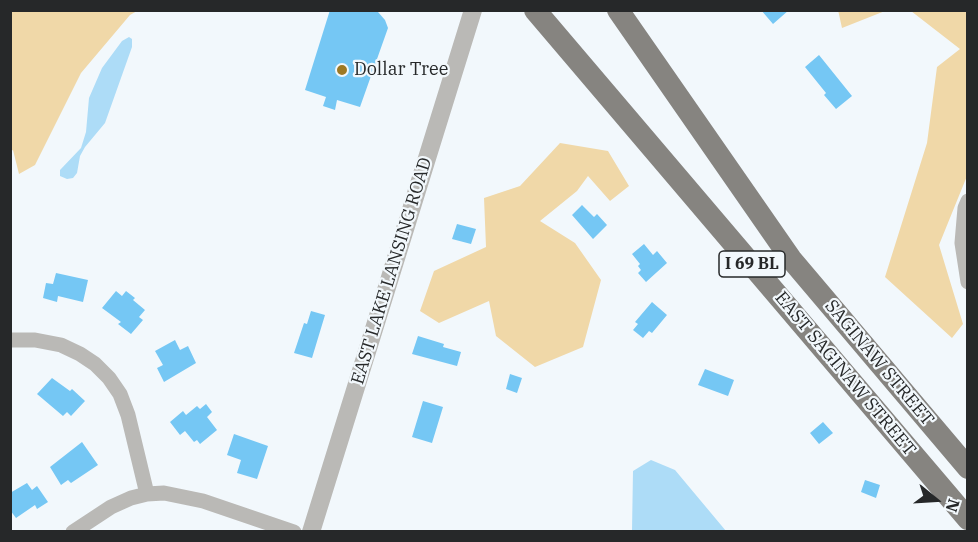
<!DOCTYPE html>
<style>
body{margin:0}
#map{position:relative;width:978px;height:542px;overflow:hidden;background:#f2f8fc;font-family:"IBM Plex Serif",serif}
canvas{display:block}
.frame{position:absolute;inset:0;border:12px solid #262829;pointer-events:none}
.north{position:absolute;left:906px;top:470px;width:60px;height:60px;-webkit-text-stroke:4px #f2f8fc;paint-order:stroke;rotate:108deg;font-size:16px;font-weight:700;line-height:24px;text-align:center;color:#262829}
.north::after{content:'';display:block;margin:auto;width:21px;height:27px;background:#262829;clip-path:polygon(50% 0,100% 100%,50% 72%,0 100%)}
</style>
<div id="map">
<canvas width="978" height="542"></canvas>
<div class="frame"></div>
<div class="north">N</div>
</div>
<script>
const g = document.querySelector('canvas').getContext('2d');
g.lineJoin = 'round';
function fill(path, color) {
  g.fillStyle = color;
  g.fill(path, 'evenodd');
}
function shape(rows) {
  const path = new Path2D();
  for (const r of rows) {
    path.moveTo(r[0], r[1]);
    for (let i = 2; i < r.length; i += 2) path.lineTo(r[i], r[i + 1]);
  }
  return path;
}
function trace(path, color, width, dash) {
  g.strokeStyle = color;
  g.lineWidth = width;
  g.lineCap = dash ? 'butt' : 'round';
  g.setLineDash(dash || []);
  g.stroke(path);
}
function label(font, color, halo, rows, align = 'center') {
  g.font = font + ' "IBM Plex Serif",serif';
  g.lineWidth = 4.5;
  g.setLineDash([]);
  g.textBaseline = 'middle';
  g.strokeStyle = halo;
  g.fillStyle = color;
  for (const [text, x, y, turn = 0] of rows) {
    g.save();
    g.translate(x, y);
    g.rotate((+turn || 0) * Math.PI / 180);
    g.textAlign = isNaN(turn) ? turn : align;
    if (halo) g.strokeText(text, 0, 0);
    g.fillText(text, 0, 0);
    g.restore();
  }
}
fill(shape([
 [11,10,137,11,130,15,81,73,35,165,19,174,13,150,11,151],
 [838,10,885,10,885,11,842,28],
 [911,11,967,11,967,176,939,245,963,324,952,338,885,277,927,143,937,67,960,49],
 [560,143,608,151,629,186,610,201,588,176,577,191,540,221,575,243,601,280,583,347,535,367,496,336,489,301,439,323,420,311,434,271,486,247,484,198,520,186]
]), '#f0d8a8');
fill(shape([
 [129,37,132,39,132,47,105,123,85,147,80,156,77,173,73,178,67,179,60,176,60,170,81,148,86,132,89,98,102,68,122,41],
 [651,460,675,470,726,531,632,531,633,471]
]), '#addcf7');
fill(shape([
 [330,10,372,10,378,12,385,20,388,28,360,107,337,100,335,110,323,106,326,97,305,90],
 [761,10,789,10,773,24],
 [819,55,852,96,836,109,824,95,826,93,805,67],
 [582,205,594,217,597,214,607,225,593,239,572,215],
 [457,224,476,229,471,244,452,239],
 [644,244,653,255,657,251,667,263,646,282,638,273,641,270,638,266,640,264,632,254],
 [56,273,88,280,83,302,58,296,57,302,43,298,46,283,53,284],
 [116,291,122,296,126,291,135,298,133,300,145,310,139,317,143,320,131,334,118,324,121,322,102,308],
 [652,302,667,315,652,333,649,331,643,338,633,330,638,324,635,322],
 [311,311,325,315,312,358,294,353,304,323,307,324],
 [418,336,444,344,443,347,461,352,457,366,412,354],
 [175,340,180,350,188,346,196,363,164,382,157,368,163,365,155,351],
 [705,369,734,380,728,396,698,385],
 [510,374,522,378,517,393,506,389],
 [52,378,70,391,72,389,85,401,71,416,67,412,63,416,37,394],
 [423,401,443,407,432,443,412,437],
 [206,404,212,412,207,417,217,430,200,444,197,440,194,442,185,431,180,435,170,422,183,411,186,415,197,406,200,409],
 [823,422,833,433,819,444,810,433],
 [234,434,268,446,257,479,237,473,241,460,227,455],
 [82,442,98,465,71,483,68,480,61,485,50,467],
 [865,480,880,485,876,498,861,492],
 [27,483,32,490,37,486,48,502,37,509,35,505,16,518,10,510,10,493]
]), '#75c7f4');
trace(shape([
 [968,201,965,208,962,243,968,282],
 [10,340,35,340,61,345,80,354,95,364,109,378,120,394,128,415,147,494],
 [73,532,111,507,131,498,147,494,164,493,203,501,294,532]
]), '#bab9b6', 15);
trace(shape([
 [311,532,473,10]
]), '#bab9b6', 18);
trace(shape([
 [535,10,968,519],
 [618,10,791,259,968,468]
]), '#868480', 22);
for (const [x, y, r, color] of [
 [342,70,6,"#9d7924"]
]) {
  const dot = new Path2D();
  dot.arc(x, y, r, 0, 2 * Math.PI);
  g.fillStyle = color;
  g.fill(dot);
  trace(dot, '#f2f8fc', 2);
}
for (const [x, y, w] of [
 [752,264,66]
]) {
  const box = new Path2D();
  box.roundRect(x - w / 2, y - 13, w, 26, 4.5);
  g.fillStyle = '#f2f8fc';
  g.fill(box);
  trace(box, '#262829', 1.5);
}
label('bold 16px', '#262829', null, [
 ["I 69 BL",752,264]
]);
label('18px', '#262829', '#f2f8fc', [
 ["Dollar Tree",354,70]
], 'left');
label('18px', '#262829', '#f2f8fc', [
 ["EAST LAKE LANSING ROAD",392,271,-73],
 ["SAGINAW STREET",879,363,50],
 ["EAST SAGINAW STREET",845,374,50]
]);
</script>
